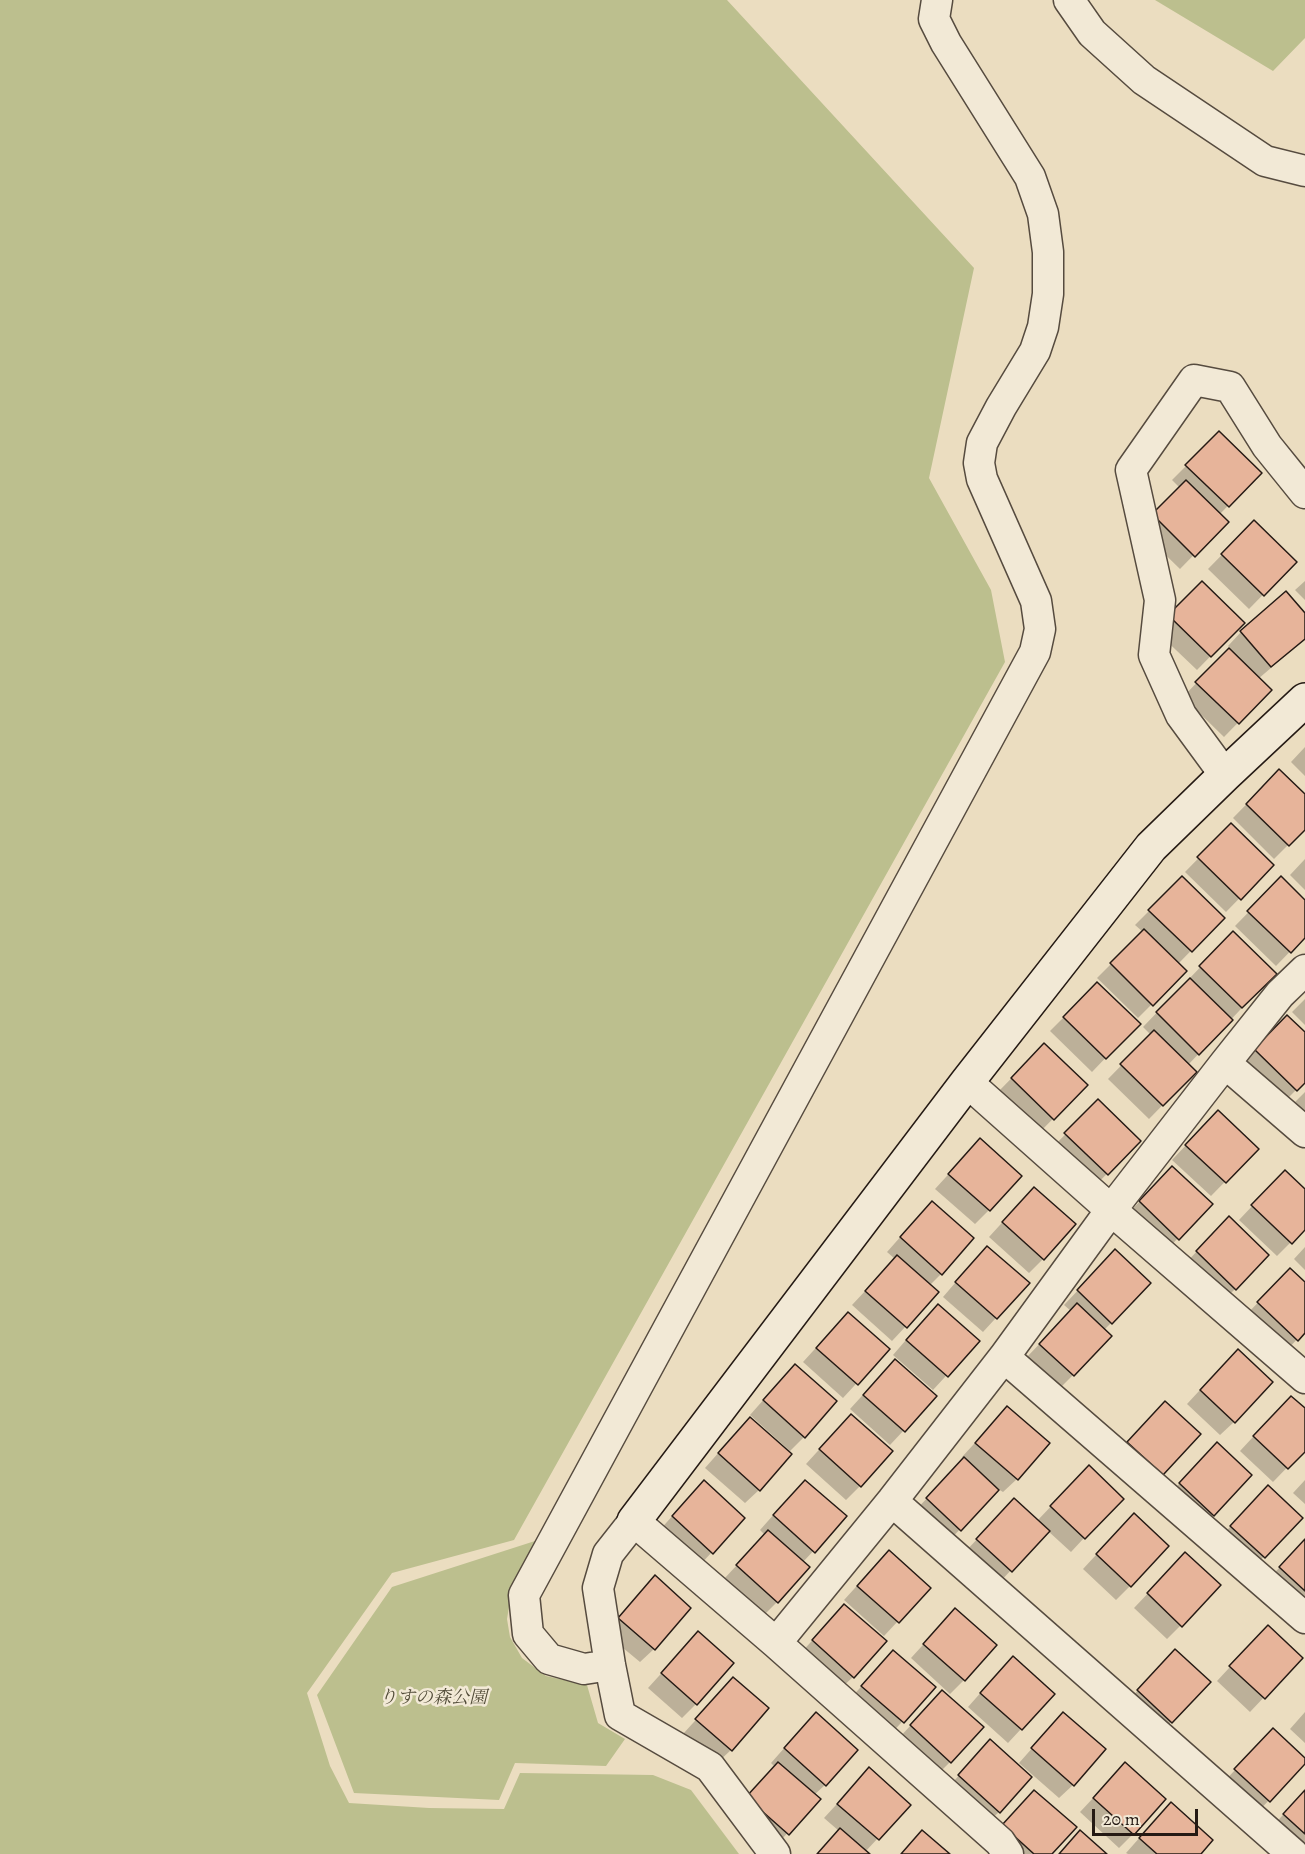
<!DOCTYPE html>
<meta charset="utf-8">
<style>
body{margin:0}
#map{position:relative;width:1305px;height:1854px;overflow:hidden;background:#ebddc0;font-family:Alegreya,serif}
canvas{display:block}
.scale{position:absolute;left:1092px;top:1809px;width:106px;height:27px;box-sizing:border-box;border:3px solid #251a14;border-top:0;padding-left:8px;font-size:18px;line-height:21px;white-space:nowrap;color:#251a14;-webkit-text-stroke:4px #f2e9d6;paint-order:stroke}
</style>
<div id="map">
<canvas width="1305" height="1854"></canvas>
<div class="scale">20 m</div>
</div>
<script>
const g = document.querySelector('canvas').getContext('2d');
g.lineJoin = 'round';
function fill(path, color) {
  g.fillStyle = color;
  g.fill(path, 'evenodd');
}
function shape(rows) {
  const path = new Path2D();
  for (const r of rows) {
    path.moveTo(r[0], r[1]);
    for (let i = 2; i < r.length; i += 2) path.lineTo(r[i], r[i + 1]);
  }
  return path;
}
function trace(path, color, width, dash) {
  g.strokeStyle = color;
  g.lineWidth = width;
  g.lineCap = dash ? 'butt' : 'round';
  g.setLineDash(dash || []);
  g.stroke(path);
}
function label(font, color, halo, rows, align = 'center') {
  g.font = font + ' Alegreya,"Noto Serif JP",serif';
  g.lineWidth = 5;
  g.setLineDash([]);
  g.textBaseline = 'middle';
  g.strokeStyle = halo;
  g.fillStyle = color;
  for (const [text, x, y, turn = 0] of rows) {
    g.save();
    g.translate(x, y);
    g.rotate((+turn || 0) * Math.PI / 180);
    g.textAlign = isNaN(turn) ? turn : align;
    if (halo) g.strokeText(text, 0, 0);
    g.fillText(text, 0, 0);
    g.restore();
  }
}
fill(shape([
 [0,0,727,0,974,268,929,478,991,590,1005,662,514,1540,392,1573,307,1693,330,1766,349,1803,429,1808,504,1809,520,1773,653,1775,691,1790,739,1854,0,1854],
 [1155,0,1305,0,1305,38,1273,71],
 [535,1541,512,1589,507,1619,510,1637,522,1658,546,1676,587,1685,598,1723,625,1739,606,1766,515,1763,499,1800,354,1793,317,1695,392,1587]
]), '#bcbf8e');
fill(shape([
 [1219,433,1260,473,1219,515,1226,522,1180,569,1139,529,1180,488,1172,480],
 [1254,522,1295,562,1249,609,1208,569],
 [1305,581,1305,600,1295,590],
 [1202,583,1243,623,1197,670,1155,630],
 [1305,616,1305,639,1258,679,1270,690,1224,737,1183,697,1230,648,1228,646,1241,632],
 [1305,747,1305,776,1291,762],
 [1279,771,1305,797,1305,828,1274,859,1233,818],
 [1231,825,1272,865,1226,912,1185,872],
 [1305,859,1305,890,1290,875],
 [1182,878,1223,918,1178,964,1185,971,1138,1018,1097,978,1143,932,1135,925],
 [1281,879,1305,902,1305,936,1276,966,1235,926],
 [1233,933,1274,974,1188,1065,1195,1072,1149,1119,1108,1079,1151,1035,1143,1027],
 [1097,984,1138,1024,1092,1072,1050,1031],
 [1305,999,1305,1025,1292,1012],
 [1287,1017,1305,1034,1305,1081,1282,1104,1241,1064],
 [1044,1045,1086,1085,1039,1133,998,1092],
 [1305,1092,1305,1120,1291,1106],
 [1098,1101,1139,1141,1093,1188,1052,1148],
 [1204,1126,1257,1149,1211,1196,1172,1160],
 [967,1154,989,1210,975,1224,935,1189],
 [1158,1182,1178,1238,1165,1252,1126,1216],
 [1271,1186,1305,1191,1305,1228,1277,1256,1239,1220],
 [1020,1203,1043,1259,1029,1273,989,1237],
 [918,1217,941,1274,929,1286,937,1293,892,1341,852,1305,895,1259,887,1252],
 [1215,1232,1235,1289,1221,1303,1183,1266],
 [1305,1247,1305,1270,1294,1259],
 [973,1262,1028,1283,983,1332,943,1297],
 [1102,1265,1111,1323,1104,1330,1073,1375,1059,1389,1026,1358,1071,1311,1064,1305],
 [1276,1284,1305,1284,1305,1331,1283,1354,1244,1317],
 [924,1319,978,1341,933,1390,893,1355],
 [834,1328,888,1349,843,1398,803,1362],
 [1224,1364,1234,1422,1220,1435,1187,1404],
 [881,1375,935,1397,890,1445,850,1409],
 [781,1380,804,1437,790,1451,750,1415],
 [1305,1410,1305,1449,1273,1482,1240,1451,1277,1411],
 [1151,1417,1199,1434,1148,1487,1114,1457],
 [994,1422,1017,1479,1003,1492,998,1489,946,1544,913,1513,964,1459,962,1457],
 [837,1430,860,1486,846,1500,806,1464],
 [736,1433,759,1490,745,1503,705,1468],
 [1203,1458,1213,1515,1199,1529,1166,1498],
 [1305,1480,1305,1504,1293,1493],
 [1075,1481,1084,1538,1071,1552,1048,1531,997,1585,963,1554,1001,1514,1037,1521],
 [791,1495,845,1517,803,1562,777,1602,763,1616,723,1580,765,1535,760,1530],
 [690,1496,712,1552,699,1566,659,1531],
 [1254,1501,1301,1518,1250,1571,1217,1541],
 [1120,1529,1130,1586,1116,1600,1083,1569],
 [1305,1540,1305,1607,1266,1582],
 [875,1566,929,1588,884,1636,844,1600],
 [1172,1568,1181,1625,1167,1639,1134,1608],
 [642,1591,654,1649,640,1662,605,1633],
 [831,1620,853,1677,839,1690,799,1655],
 [942,1624,964,1680,950,1694,911,1658],
 [698,1633,696,1704,682,1718,648,1688],
 [1254,1641,1301,1658,1250,1712,1217,1681],
 [1162,1665,1171,1722,1158,1736,1124,1705],
 [880,1666,933,1688,889,1736,849,1700],
 [999,1672,1021,1729,1008,1743,968,1707],
 [733,1679,731,1750,717,1763,683,1734],
 [942,1692,950,1762,937,1775,897,1740],
 [1305,1712,1305,1743,1290,1729],
 [802,1728,825,1785,814,1795,818,1799,774,1848,734,1812,775,1767,771,1763],
 [1050,1728,1073,1785,1059,1798,1019,1763],
 [1259,1744,1305,1760,1305,1762,1255,1815,1222,1784],
 [977,1755,999,1812,985,1825,946,1790],
 [1125,1764,1133,1834,1119,1848,1080,1812],
 [869,1769,909,1805,865,1852,867,1854,817,1854,839,1831,824,1818],
 [1305,1791,1305,1854,1270,1829],
 [1021,1806,1050,1854,1005,1854],
 [1157,1818,1199,1854,1128,1854,1126,1853]
]), '#0003');
const building = shape([
 [1219,431,1262,473,1229,507,1185,465,1219,431],
 [1186,480,1229,522,1195,557,1152,514,1186,480],
 [1254,520,1297,562,1264,596,1221,554,1254,520],
 [1202,581,1245,623,1211,657,1168,615,1202,581],
 [1286,591,1305,613,1305,639,1271,667,1240,631,1286,591],
 [1229,648,1272,690,1239,724,1195,682,1229,648],
 [1279,769,1305,794,1305,830,1289,846,1246,804,1279,769],
 [1231,823,1274,865,1241,900,1197,857,1231,823],
 [1182,876,1225,918,1192,952,1148,910,1182,876],
 [1281,876,1305,900,1305,938,1291,953,1247,911,1281,876],
 [1144,929,1187,971,1153,1006,1110,963,1144,929],
 [1233,931,1277,974,1242,1008,1199,966,1233,931],
 [1190,978,1233,1020,1199,1055,1156,1012,1190,978],
 [1097,982,1141,1024,1106,1059,1063,1017,1097,982],
 [1287,1015,1305,1032,1305,1083,1297,1091,1254,1049,1287,1015],
 [1154,1030,1197,1072,1163,1106,1120,1064,1154,1030],
 [1044,1043,1088,1085,1054,1120,1011,1078,1044,1043],
 [1098,1099,1141,1141,1108,1175,1064,1133,1098,1099],
 [1218,1110,1259,1149,1226,1183,1185,1145,1218,1110],
 [980,1138,1022,1176,990,1211,948,1174,980,1138],
 [1172,1166,1213,1204,1179,1240,1139,1201,1172,1166],
 [1285,1170,1305,1189,1305,1230,1292,1244,1251,1205,1285,1170],
 [1034,1187,1076,1224,1044,1260,1002,1222,1034,1187],
 [932,1201,974,1238,942,1275,900,1237,932,1201],
 [1229,1216,1269,1255,1236,1290,1196,1251,1229,1216],
 [987,1246,1030,1283,997,1319,955,1282,987,1246],
 [1115,1249,1151,1283,1112,1324,1077,1290,1115,1249],
 [897,1255,939,1292,907,1328,865,1291,897,1255],
 [1290,1268,1305,1282,1305,1333,1298,1341,1257,1302,1290,1268],
 [1077,1303,1112,1336,1074,1376,1039,1344,1077,1303],
 [938,1304,980,1341,948,1377,906,1340,938,1304],
 [848,1312,890,1349,858,1385,816,1348,848,1312],
 [1238,1349,1273,1382,1235,1423,1200,1390,1238,1349],
 [895,1359,937,1396,905,1432,863,1395,895,1359],
 [795,1364,837,1401,805,1438,763,1400,795,1364],
 [1291,1396,1305,1408,1305,1452,1288,1469,1253,1436,1291,1396],
 [1165,1401,1201,1434,1163,1475,1127,1442,1165,1401],
 [1007,1406,1050,1443,1018,1480,975,1443,1007,1406],
 [851,1414,893,1451,861,1487,819,1449,851,1414],
 [750,1417,792,1454,760,1491,718,1453,750,1417],
 [1217,1442,1252,1475,1214,1516,1179,1483,1217,1442],
 [964,1457,999,1490,961,1531,926,1498,964,1457],
 [1089,1465,1124,1499,1085,1539,1050,1506,1089,1465],
 [704,1480,745,1518,713,1554,672,1516,704,1480],
 [805,1480,847,1516,815,1553,773,1515,805,1480],
 [1268,1485,1303,1518,1265,1558,1230,1526,1268,1485],
 [1014,1498,1050,1531,1012,1572,976,1539,1014,1498],
 [1134,1513,1169,1546,1131,1587,1096,1554,1134,1513],
 [768,1530,810,1567,778,1603,736,1565,768,1530],
 [1305,1539,1305,1591,1279,1567,1305,1539],
 [889,1550,931,1588,899,1623,857,1586,889,1550],
 [1185,1552,1221,1585,1182,1627,1147,1593,1185,1552],
 [655,1575,691,1608,655,1650,618,1618,655,1575],
 [844,1604,887,1641,854,1678,812,1640,844,1604],
 [955,1608,997,1645,965,1681,923,1644,955,1608],
 [1268,1625,1303,1658,1265,1699,1229,1666,1268,1625],
 [698,1631,734,1663,697,1705,661,1673,698,1631],
 [1175,1649,1211,1682,1172,1723,1137,1690,1175,1649],
 [893,1650,936,1687,904,1723,861,1686,893,1650],
 [1013,1656,1055,1694,1022,1730,980,1693,1013,1656],
 [733,1677,769,1708,732,1751,695,1719,733,1677],
 [942,1690,984,1727,951,1763,910,1725,942,1690],
 [816,1712,858,1750,826,1786,784,1748,816,1712],
 [1063,1712,1106,1749,1074,1786,1031,1748,1063,1712],
 [1273,1728,1305,1758,1305,1764,1270,1802,1234,1769,1273,1728],
 [990,1739,1032,1777,1000,1813,958,1775,990,1739],
 [778,1762,821,1799,789,1835,746,1797,778,1762],
 [1125,1762,1166,1799,1134,1835,1093,1798,1125,1762],
 [869,1767,911,1805,879,1840,837,1804,869,1767],
 [1034,1790,1077,1827,1052,1854,1034,1854,1002,1825,1034,1790],
 [1305,1790,1305,1834,1283,1814,1305,1790],
 [1171,1802,1213,1840,1201,1854,1157,1854,1139,1838,1171,1802],
 [840,1828,870,1854,817,1854,840,1828],
 [922,1830,950,1854,901,1854,922,1830],
 [1080,1830,1107,1854,1059,1854,1080,1830]
]);
fill(building, '#e7b49a');
trace(building, '#251a14', 1.5);
const street = shape([
 [1069,0,1092,33,1144,80,1265,161,1305,171],
 [1225,775,1181,715,1154,655,1160,600,1131,470,1194,380,1230,387,1267,446,1305,493],
 [1225,1063,1305,1132],
 [967,1082,1111,1210,1305,1378],
 [1004,1357,1305,1618],
 [892,1501,1293,1854],
 [776,1643,892,1501,1004,1357,1111,1210,1225,1063,1280,994,1305,970],
 [610,1665,584,1669,549,1659,528,1634,524,1595,1035,652,1040,629,1036,601,982,479,979,463,982,443,1001,407,1035,351,1043,327,1048,294,1048,252,1043,214,1030,177,946,43,934,19,937,0],
 [775,1854,710,1767,620,1715,610,1665,598,1588,608,1554,634,1521,776,1643,1000,1842,1008,1854]
]);
const secondary = shape([
 [634,1521,967,1082,1151,847,1225,775,1305,700]
]);
trace(street, '#564b3f', 33);
trace(secondary, '#251a14', 36);
trace(street, '#f2e9d6', 30);
trace(secondary, '#f2e9d6', 33);
label('italic 18px', '#524c39', '#f2e9d6', [
 ["りすの森公園",433,1699]
]);
</script>
